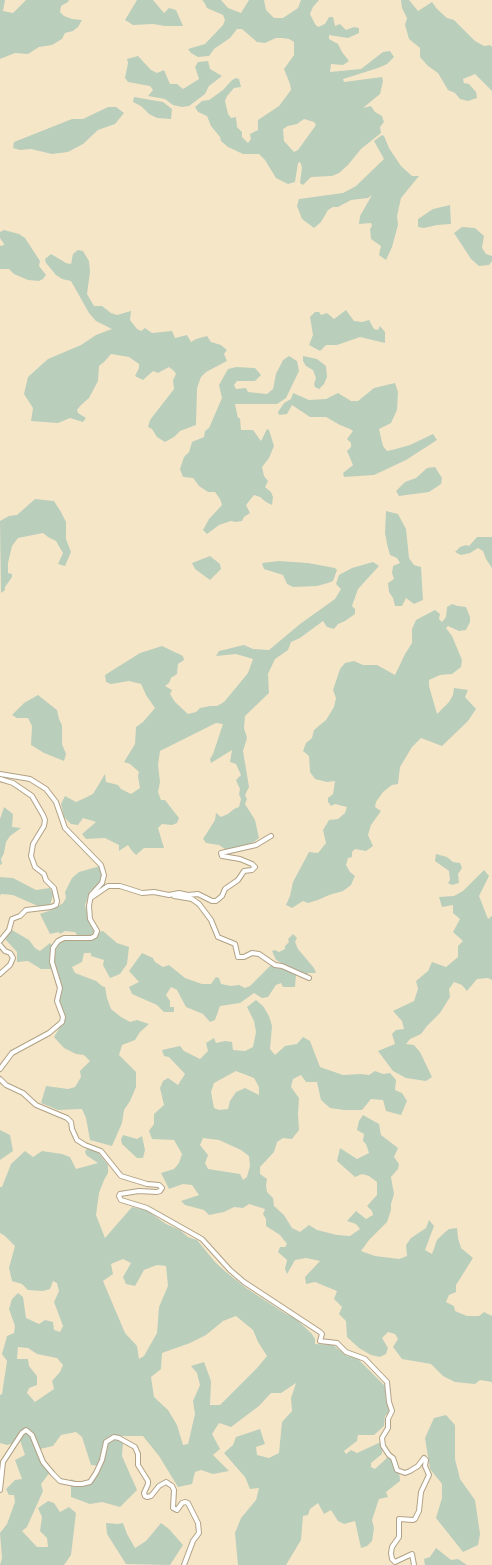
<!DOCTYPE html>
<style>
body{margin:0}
canvas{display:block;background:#f6e6c8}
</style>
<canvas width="492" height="1565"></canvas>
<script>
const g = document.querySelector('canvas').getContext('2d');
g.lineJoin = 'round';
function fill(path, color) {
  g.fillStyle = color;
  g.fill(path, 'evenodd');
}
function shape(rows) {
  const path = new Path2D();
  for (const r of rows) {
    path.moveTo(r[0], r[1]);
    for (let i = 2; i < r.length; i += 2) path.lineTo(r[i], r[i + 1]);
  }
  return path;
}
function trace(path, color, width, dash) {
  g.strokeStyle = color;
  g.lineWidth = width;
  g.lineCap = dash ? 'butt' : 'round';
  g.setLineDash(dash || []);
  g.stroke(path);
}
fill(shape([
 [0,0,5,0,3,11,13,13,26,0,69,0,68,2,61,6,60,12,64,16,72,19,82,20,78,27,73,31,65,33,62,39,52,45,39,47,28,54,15,53,0,59],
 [137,0,153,0,164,13,169,8,176,10,183,26,165,26,153,24,133,25,125,20],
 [202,0,221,0,228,8,241,13,249,0,264,0,266,10,274,18,283,18,298,8,301,0,319,0,313,7,310,14,315,24,318,27,325,24,329,17,333,17,335,26,340,24,346,30,354,27,359,28,359,33,348,38,329,35,329,39,338,44,342,52,349,61,343,65,331,64,330,72,361,69,383,52,390,51,394,57,387,64,378,68,343,79,344,82,382,77,383,81,380,94,363,108,371,106,375,112,382,116,384,122,380,127,381,133,361,149,348,165,339,173,332,176,311,177,303,185,300,183,302,167,300,162,298,163,295,182,288,184,276,178,265,160,259,154,243,154,228,147,221,141,220,137,211,126,207,116,198,112,195,107,202,101,209,100,223,90,232,80,236,78,239,79,241,87,234,88,227,96,225,101,228,114,231,118,236,117,237,127,242,132,242,137,248,143,251,139,250,134,258,130,258,120,279,106,291,90,290,84,284,69,294,55,294,42,289,39,282,38,276,38,265,43,257,42,242,29,237,29,230,38,214,49,209,56,198,57,191,53,188,49,205,44,223,25,225,20,223,15,207,8,204,2],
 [304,119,314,122,316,125,298,150,294,152,284,141,283,129,288,126,297,124],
 [401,0,409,0,418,11,432,2,437,9,447,18,454,20,475,41,484,46,490,45,492,47,492,91,475,74,463,79,464,83,469,84,476,92,477,98,468,101,460,99,455,93,448,90,438,73,428,66,420,57,420,48,409,39,405,25,407,18,402,8],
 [138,56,151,70,157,73,164,70,170,84,177,84,183,89,199,79,195,67,198,62,208,61,210,69,222,76,209,86,205,94,189,106,182,107,173,105,165,99,148,96,153,90,150,86,128,82,125,78,128,63,127,59],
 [134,97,163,102,172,109,171,119,157,118,149,114,141,106,133,102],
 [108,107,116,107,124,113,115,124,98,130,83,144,68,152,52,154,31,149,20,150,13,148,14,142,72,119,83,119],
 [382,135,384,136,389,148,401,166,412,176,419,176,401,198,397,216,398,225,392,247,386,260,379,255,381,246,371,239,370,229,372,226,371,223,359,224,360,216,372,195,368,198,351,200,338,207,333,207,328,210,321,222,314,228,302,219,297,206,299,199,343,193,356,186,384,159,374,141],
 [450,205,451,224,437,225,424,228,418,227,418,219,433,209],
 [462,227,475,228,484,236,482,248,486,254,492,256,492,261,489,265,479,266,471,259,454,233],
 [4,230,19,234,25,238,40,261,39,266,46,275,43,279,39,281,28,280,14,274,9,269,0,269,0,246,4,245,4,244,0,238,0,232],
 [78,250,83,251,89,261,90,272,87,294,94,306,102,306,111,313,117,315,131,311,130,320,137,329,141,331,145,328,152,333,172,331,175,338,187,335,191,342,196,339,207,336,211,342,221,345,227,350,224,354,227,361,206,372,201,377,197,388,196,425,180,431,174,437,165,442,157,437,152,429,148,427,150,420,174,389,173,380,176,374,174,371,169,367,158,373,153,371,143,380,135,376,139,368,139,364,129,357,111,354,104,362,99,366,98,381,89,398,81,405,77,410,78,413,86,418,83,422,70,418,58,423,31,421,33,408,24,394,28,377,48,359,81,345,96,335,112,329,96,321,89,313,71,281,62,279,56,275,46,263,45,259,51,254,66,263,71,264,73,254],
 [346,310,354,321,362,322,369,320,374,329,378,330,380,326,385,332,385,343,360,337,337,345,326,345,320,351,309,345,313,335,310,317,315,312,319,312,321,315,327,313,334,319],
 [289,356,297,361,299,371,286,398,277,404,235,404,238,418,240,418,241,430,253,430,261,441,267,429,269,430,274,446,269,458,262,467,264,476,268,481,265,487,271,492,273,497,272,505,266,502,260,497,254,495,246,505,250,513,244,517,242,521,236,522,231,521,219,525,207,534,203,530,209,519,222,505,220,499,215,492,208,492,199,486,193,478,183,477,180,469,184,457,189,452,192,442,204,437,205,431,209,428,222,398,219,385,228,369,236,367,255,368,261,375,255,381,237,381,234,385,236,389,246,388,248,392,267,394,273,389,276,374,283,360],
 [303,356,317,359,326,366,327,377,324,384,319,389,315,387,314,384,316,378,313,370,306,366,303,361],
 [395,383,398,392,397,410,391,423,379,429,383,446,387,451,396,449,410,445,433,434,437,440,406,460,374,475,344,477,343,473,353,465,347,451,351,447,351,443,347,439,353,431,350,429,340,425,326,417,310,417,292,405,287,414,279,415,278,412,284,403,291,399,293,393,309,400,326,399,338,393,351,401,358,401,374,388],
 [435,467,442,478,441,484,429,492,399,496,396,491,405,482,416,478,427,468],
 [35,499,54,501,61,512,66,522,66,539,71,552,65,566,58,564,63,553,56,541,48,537,43,533,18,538,12,546,8,563,8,573,12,574,12,577,5,587,5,590,1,593,0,521,9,516,17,515],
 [386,511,398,514,406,529,409,558,414,565,421,567,423,600,414,604,406,598,402,606,395,606,393,598,389,592,388,583,394,579,392,573,393,566,400,563,397,558,390,555,387,544,385,533],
 [477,537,492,537,492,568,486,559,483,551,478,548,470,553,461,555,455,552,460,547,466,545,469,546],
 [210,556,220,564,221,569,210,580,195,569,192,563],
 [279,561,308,563,335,568,337,570,333,581,328,583,317,586,293,587,287,584,283,575,264,569,262,563],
 [373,562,379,566,358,589,352,606,355,609,355,614,345,621,338,624,334,629,327,627,323,621,300,638,291,642,288,650,275,659,268,674,269,693,245,716,244,728,247,738,243,751,249,787,245,795,247,799,245,804,255,820,259,838,254,842,228,851,219,845,206,843,203,839,215,820,216,813,221,817,228,814,234,809,239,807,241,799,239,794,240,789,236,780,241,775,236,764,230,762,232,750,211,763,210,759,213,754,223,724,216,723,160,751,158,765,160,782,158,792,161,800,165,800,179,818,177,823,172,825,162,824,158,828,164,848,144,848,136,855,132,851,128,845,119,851,119,845,105,838,86,839,82,834,96,822,83,818,78,825,71,824,64,817,61,804,65,796,76,802,85,798,93,794,105,774,106,782,118,785,121,789,131,794,140,788,138,776,139,772,130,764,124,762,135,744,136,727,143,722,155,708,146,695,141,684,129,681,111,684,106,682,105,675,140,653,162,646,183,656,184,660,178,664,177,674,171,678,169,683,165,686,172,690,170,694,175,702,188,714,196,712,200,708,210,706,217,706,224,702,239,684,248,673,253,659,236,654,216,656,219,651,244,645,253,649,269,650,300,624,335,599,341,589,336,584,339,575,352,568],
 [452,604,458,606,466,607,470,617,470,622,466,630,459,631,448,626,446,628,452,636,462,660,461,667,452,674,440,675,429,680,429,686,437,714,449,702,453,695,454,688,468,690,465,697,476,709,468,721,442,746,421,738,412,747,400,767,398,784,392,785,383,792,376,802,375,807,381,811,371,825,368,835,373,846,366,851,355,849,352,852,352,857,348,858,346,865,350,872,355,876,351,885,343,891,329,895,318,900,308,903,303,901,292,908,286,905,290,896,293,882,309,852,318,853,326,843,323,830,329,820,338,819,345,813,347,807,335,804,331,806,328,802,328,798,333,794,335,781,327,782,315,779,310,772,309,756,303,751,306,743,312,738,314,730,326,720,334,707,336,698,333,690,340,669,345,663,354,661,363,665,377,665,395,675,405,654,412,643,412,629,416,620,435,610,440,614,439,619,442,622,446,617,447,607],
 [38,695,57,710,59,719,62,725,62,744,66,754,64,761,44,753,31,745,32,726,28,718,17,718,12,715,24,703],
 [4,807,13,814,12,827,21,828,10,836,6,842,4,853,1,859,2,864,0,865,0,819],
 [436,854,447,857,453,862,460,863,462,868,458,874,459,883,452,885,448,883,450,880,449,871,435,861],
 [100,866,102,875,101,882,90,891,85,905,88,917,94,930,93,936,78,936,75,932,65,931,60,934,59,932,50,934,40,914,54,909,63,903,66,898,65,892,72,878,79,872],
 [484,870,489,876,479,896,488,919,492,916,492,980,488,978,477,979,467,991,462,985,454,982,449,989,450,997,440,1013,427,1026,421,1034,410,1039,406,1044,414,1045,420,1052,432,1077,426,1081,406,1078,393,1071,378,1051,395,1044,392,1034,396,1030,404,1029,402,1021,393,1011,414,1001,418,989,416,981,428,971,432,962,446,967,458,957,458,946,463,941,453,932,460,919,453,913,453,905,442,907,439,897,454,896,463,891],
 [0,877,13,878,36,890,50,888,53,895,50,906,40,907,13,895,1,894,0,896],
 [12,930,29,940,35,948,40,951,50,943,52,945,51,969,41,969,28,961,17,962,17,952,5,939],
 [103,931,117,943,129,947,127,964,120,974,110,978,103,965,104,960,91,956,91,953,84,953,82,962,72,967,75,973,96,981,102,986,105,987,107,998,111,1009,121,1017,130,1022,137,1020,149,1024,140,1032,135,1040,122,1045,119,1055,136,1072,136,1087,130,1101,124,1110,122,1123,112,1146,90,1140,86,1118,82,1109,58,1110,41,1103,46,1086,68,1089,75,1087,81,1077,80,1071,90,1061,84,1055,76,1054,64,1048,54,1037,63,1022,58,1004,61,990,54,960,57,945,64,939,92,939,99,934,98,932],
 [293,934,297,938,295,942,298,949,314,968,316,973,309,973,304,976,298,973,276,960,272,951,275,950,279,952,285,949,285,946,289,942,288,939],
 [142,953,153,958,155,962,163,967,169,965,185,978,202,984,211,984,216,977,219,978,221,984,231,986,239,985,245,988,250,986,270,966,279,965,296,975,295,987,283,987,281,983,276,985,268,997,262,998,254,993,240,1003,220,1006,215,1020,210,1022,203,1014,186,1007,177,990,171,987,166,995,170,1001,170,1007,174,1007,174,1012,164,1012,157,1005,132,994,129,987,139,982,129,971],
 [256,1000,263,1006,269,1016,272,1026,270,1049,275,1055,285,1046,297,1044,303,1037,310,1041,320,1067,343,1075,361,1074,369,1075,375,1071,383,1074,390,1073,396,1080,395,1090,402,1093,407,1101,401,1115,386,1111,383,1100,371,1099,362,1110,344,1110,330,1108,321,1100,317,1082,306,1082,301,1075,293,1079,291,1087,299,1098,298,1114,299,1130,292,1139,283,1138,277,1142,274,1152,260,1167,260,1174,267,1179,266,1186,267,1192,273,1198,274,1206,284,1215,292,1228,300,1232,309,1225,317,1230,337,1235,350,1236,360,1229,356,1224,347,1221,356,1211,366,1219,373,1215,372,1211,367,1206,377,1195,377,1182,369,1176,362,1174,355,1177,337,1161,340,1148,357,1159,369,1153,366,1144,363,1141,364,1134,357,1130,359,1121,363,1115,379,1124,381,1135,398,1148,394,1157,399,1164,398,1169,391,1177,394,1194,391,1204,391,1210,387,1222,369,1240,361,1251,375,1256,399,1259,407,1256,406,1245,411,1238,426,1228,429,1220,434,1226,425,1250,432,1254,437,1240,443,1234,449,1229,457,1228,458,1238,461,1248,473,1258,456,1285,456,1292,449,1295,446,1302,454,1306,455,1311,467,1316,479,1316,484,1312,492,1316,492,1382,480,1380,475,1384,455,1382,443,1376,431,1364,402,1359,393,1347,398,1339,395,1334,388,1332,382,1338,388,1348,386,1354,380,1357,371,1355,359,1348,347,1337,346,1321,339,1314,342,1307,334,1299,337,1291,315,1282,306,1284,305,1277,320,1261,306,1258,295,1260,287,1274,285,1269,287,1260,278,1252,280,1247,285,1247,287,1244,280,1235,266,1226,266,1219,263,1214,265,1209,249,1204,243,1208,234,1207,224,1212,209,1215,204,1210,185,1205,181,1201,199,1195,192,1185,183,1184,169,1189,161,1173,174,1169,179,1163,182,1154,174,1140,152,1139,149,1131,154,1124,154,1114,164,1105,160,1088,163,1081,168,1078,178,1085,185,1074,169,1057,164,1056,162,1050,180,1046,184,1051,200,1059,208,1051,206,1043,214,1038,216,1043,225,1041,232,1042,233,1050,245,1051,253,1047,256,1032,254,1021,247,1007],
 [236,1071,254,1078,259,1087,259,1095,245,1088,236,1092,230,1101,228,1109,219,1110,214,1108,211,1092,214,1083],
 [203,1138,219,1140,241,1150,249,1156,250,1166,247,1177,243,1180,240,1174,208,1169,205,1163,208,1155,200,1145],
 [0,1130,10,1135,13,1151,0,1160],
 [123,1135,137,1139,142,1136,145,1150,143,1158,137,1158,122,1144,121,1139],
 [88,1148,97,1151,108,1165,108,1173,104,1180,99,1193,96,1215,105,1238,132,1207,146,1210,166,1224,180,1230,188,1237,197,1240,215,1262,226,1272,246,1288,286,1314,295,1318,312,1334,315,1339,315,1344,333,1345,347,1356,357,1358,385,1386,386,1401,390,1412,385,1416,384,1426,374,1435,358,1435,357,1441,344,1451,346,1454,351,1450,357,1453,383,1441,382,1454,371,1463,371,1467,375,1469,390,1455,394,1456,396,1465,399,1470,400,1481,386,1492,388,1497,379,1499,372,1520,374,1528,372,1541,367,1546,361,1548,355,1521,344,1524,338,1521,331,1510,324,1514,318,1503,310,1509,308,1515,303,1516,301,1540,286,1565,238,1565,235,1533,241,1518,256,1500,259,1488,250,1489,245,1477,224,1453,233,1445,236,1437,260,1429,265,1444,256,1447,257,1455,269,1458,279,1453,282,1422,292,1411,291,1398,296,1383,281,1393,271,1393,259,1406,231,1427,219,1423,212,1434,220,1449,213,1455,229,1471,213,1474,201,1470,195,1472,192,1484,178,1487,159,1456,143,1436,120,1436,123,1443,122,1456,137,1490,120,1507,102,1502,90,1504,71,1497,71,1479,87,1486,92,1483,99,1466,91,1465,82,1437,76,1432,61,1435,53,1446,40,1449,37,1453,41,1462,50,1472,41,1484,43,1491,27,1527,22,1531,37,1547,48,1547,47,1538,40,1531,42,1517,38,1508,48,1501,54,1503,60,1512,69,1507,76,1513,71,1555,64,1565,0,1565,2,1558,0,1533,7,1524,15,1502,14,1495,9,1495,6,1489,15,1480,22,1479,15,1460,25,1455,20,1440,24,1433,14,1443,7,1445,0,1443,0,1395,2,1394,7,1361,2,1354,7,1336,14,1333,15,1326,9,1309,12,1299,18,1293,23,1297,26,1318,39,1324,45,1320,53,1322,54,1330,60,1332,63,1326,54,1302,59,1291,57,1283,53,1281,50,1289,43,1291,28,1290,22,1284,12,1281,9,1268,15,1246,5,1236,0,1233,0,1187,2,1187,11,1164,25,1151,33,1157,42,1151,62,1154,70,1157,76,1169,98,1163,86,1155,85,1151],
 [123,1259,131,1263,123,1277,126,1284,135,1286,144,1270,157,1265,166,1266,168,1286,159,1307,157,1333,144,1356,139,1359,137,1346,125,1333,103,1281,113,1274,111,1264],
 [236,1316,253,1330,258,1342,267,1356,257,1368,220,1405,210,1405,211,1381,204,1362,191,1366,197,1373,200,1385,193,1401,195,1414,188,1444,183,1445,177,1425,168,1410,154,1397,151,1377,161,1369,162,1353,190,1343,206,1335,223,1321],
 [18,1347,28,1348,37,1354,57,1358,63,1365,60,1372,52,1381,54,1389,35,1402,27,1393,29,1388,37,1385,37,1376,29,1366,28,1359,17,1359],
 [446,1415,455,1425,455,1459,460,1479,475,1500,480,1534,478,1545,463,1552,436,1518,442,1498,442,1484,430,1469,425,1438,434,1418],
 [161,1523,169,1529,183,1545,170,1565,126,1564,107,1534,106,1523,118,1524,123,1523,127,1534,135,1548,146,1541],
 [436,1548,451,1560,458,1559,467,1565,425,1565,424,1559,430,1557]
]), '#bacebc');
const minor = shape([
 [0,774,30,779,46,789,56,802,65,828,101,865,104,875,102,883,91,895,89,906,90,919,97,931,95,936,91,938,64,938,58,941,53,948,52,962,60,988,57,1001,63,1017,62,1022,49,1033,12,1053,0,1069],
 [0,779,13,783,32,796,43,815,45,820,44,826,33,844,31,856,35,867,44,874,46,880,54,888,57,901,56,905,51,907,26,910,20,916,12,919,9,930,0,941],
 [174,896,192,899,199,904,211,920,218,937,235,944,238,957,244,957,252,953,259,954,275,965,282,966,309,978],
 [92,897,108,886,120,886,142,893,154,892,169,895,179,893,188,895,198,894,212,901,216,901,222,896,225,889,238,880,244,871,252,870,255,867,252,864,240,859,222,856,221,853,256,845,271,836],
 [0,945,5,951,10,953,13,958,10,965,0,974],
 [0,1079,6,1085,23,1093,36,1105,67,1118,71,1122,72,1129,77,1140,85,1145,101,1151,121,1176,147,1184,159,1185,162,1188,160,1191,157,1192,139,1191,120,1194,119,1196,121,1200,147,1208,202,1239,230,1270,244,1282,320,1332,322,1334,320,1341,337,1343,346,1352,365,1359,387,1382,389,1402,392,1411,388,1419,388,1428,382,1438,383,1446,389,1455,393,1458,397,1470,405,1473,410,1471,418,1466,424,1458,426,1460,425,1466,429,1475,421,1492,419,1511,415,1519,413,1520,399,1519,399,1537,392,1547,391,1553,392,1559,395,1562,412,1554,414,1565],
 [0,1490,3,1462,22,1433,26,1430,32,1435,43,1462,53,1474,60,1481,75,1484,82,1484,90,1482,96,1473,102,1460,106,1442,114,1437,119,1438,135,1447,138,1454,138,1465,148,1481,148,1484,144,1493,145,1496,147,1497,151,1496,159,1486,166,1482,172,1486,174,1490,173,1508,177,1510,182,1503,185,1502,188,1503,198,1523,199,1533,193,1541,184,1565]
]);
trace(minor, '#b1a285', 6);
trace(minor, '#fff', 4);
</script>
